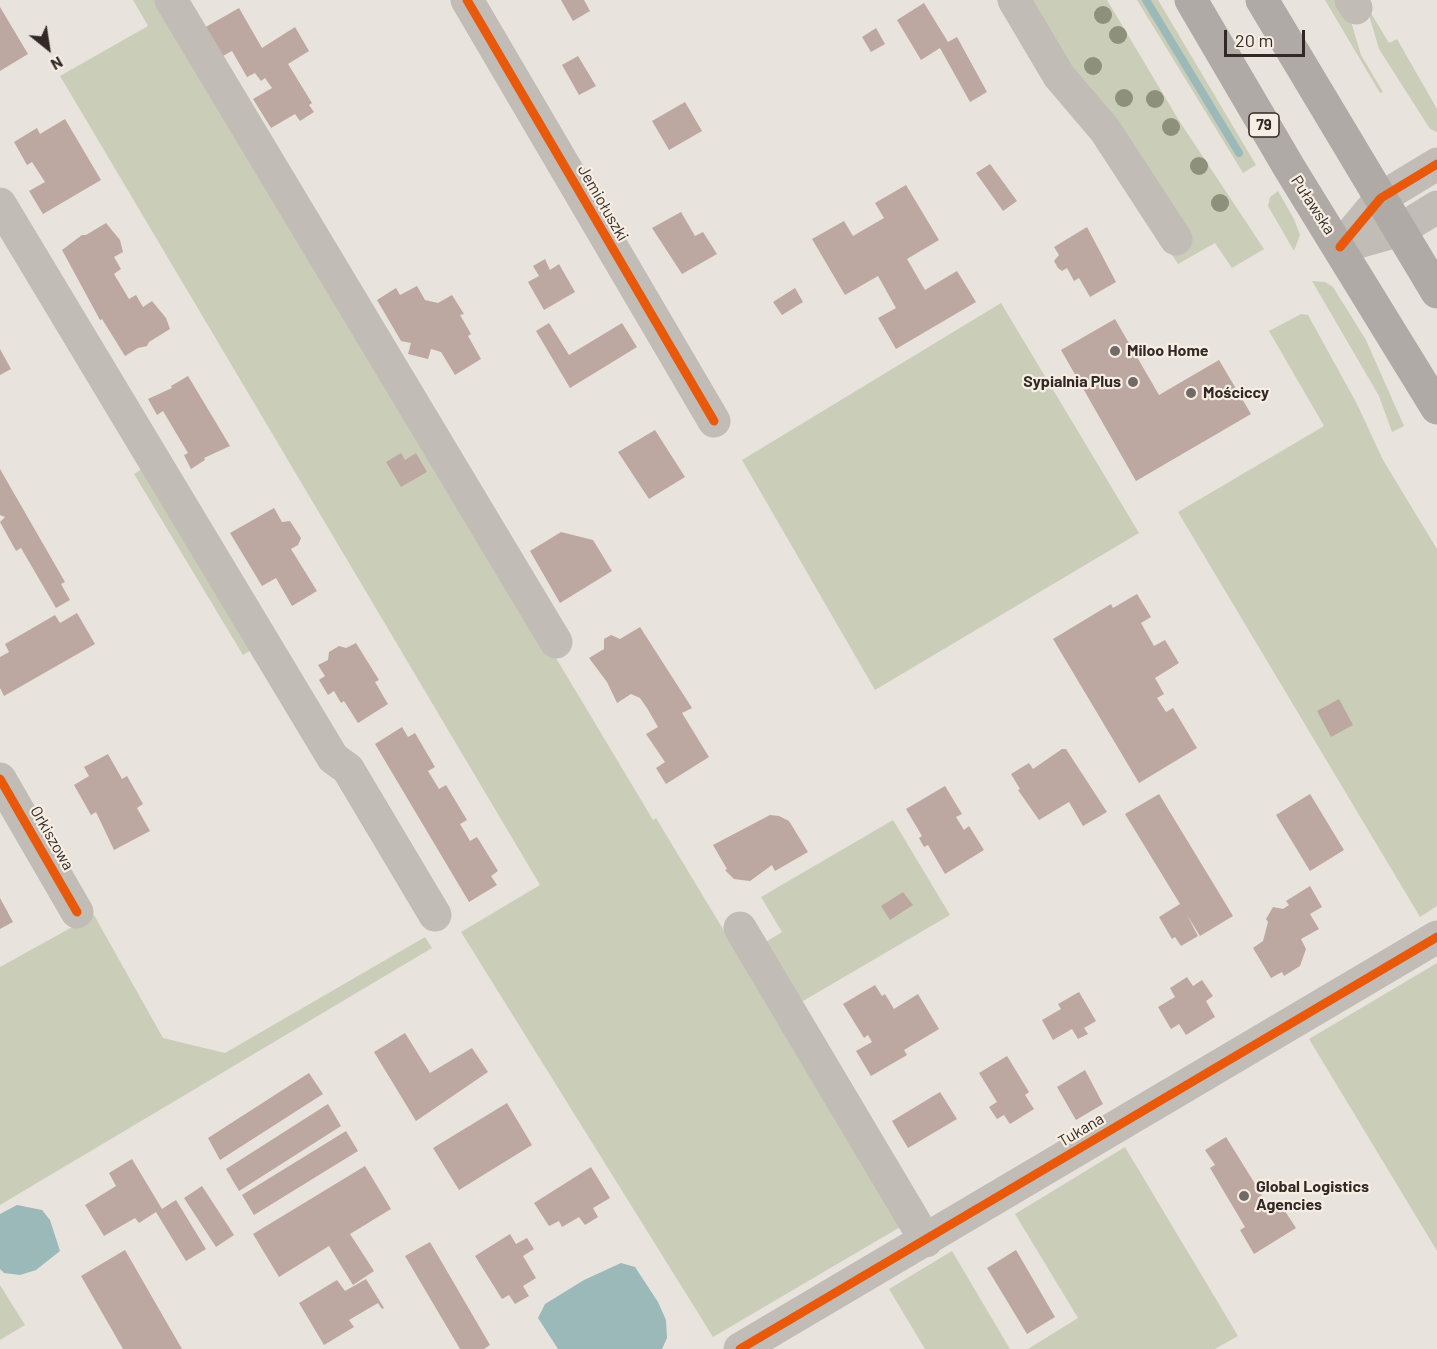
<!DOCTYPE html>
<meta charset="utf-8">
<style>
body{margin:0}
#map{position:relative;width:1437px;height:1349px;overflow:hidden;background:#e9e3dd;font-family:Barlow,sans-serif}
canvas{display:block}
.north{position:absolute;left:18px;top:18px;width:60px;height:60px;-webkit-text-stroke:4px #f7eee3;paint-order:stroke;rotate:150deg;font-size:16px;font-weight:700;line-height:24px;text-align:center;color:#322926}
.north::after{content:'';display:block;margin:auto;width:21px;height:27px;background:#322926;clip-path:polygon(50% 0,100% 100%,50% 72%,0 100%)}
.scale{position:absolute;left:1224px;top:30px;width:81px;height:27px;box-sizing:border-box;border:3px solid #322926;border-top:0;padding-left:8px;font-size:18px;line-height:21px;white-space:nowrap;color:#322926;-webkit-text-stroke:4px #f7eee3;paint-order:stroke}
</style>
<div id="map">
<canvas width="1437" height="1349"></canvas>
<div class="north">N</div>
<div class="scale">20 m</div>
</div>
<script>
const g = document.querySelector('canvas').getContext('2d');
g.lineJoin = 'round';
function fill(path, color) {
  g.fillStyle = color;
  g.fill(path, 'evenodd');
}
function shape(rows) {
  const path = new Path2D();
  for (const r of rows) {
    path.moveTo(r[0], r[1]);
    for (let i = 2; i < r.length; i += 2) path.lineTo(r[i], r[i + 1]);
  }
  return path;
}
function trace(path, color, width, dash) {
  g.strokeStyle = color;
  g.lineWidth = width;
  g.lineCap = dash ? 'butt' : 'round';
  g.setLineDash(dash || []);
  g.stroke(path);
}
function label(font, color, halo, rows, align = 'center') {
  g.font = font + ' Barlow,sans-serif';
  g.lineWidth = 4.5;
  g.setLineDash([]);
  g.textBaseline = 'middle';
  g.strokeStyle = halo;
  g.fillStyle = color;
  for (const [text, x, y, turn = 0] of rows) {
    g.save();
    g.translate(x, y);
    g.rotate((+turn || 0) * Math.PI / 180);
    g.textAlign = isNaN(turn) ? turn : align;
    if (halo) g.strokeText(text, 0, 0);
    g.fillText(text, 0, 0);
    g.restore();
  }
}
fill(shape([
 [133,0,162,0,653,820,656,818,902,1226,713,1337,461,932,540,885,60,76,148,26],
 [1005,0,1107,0,1178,119,1264,249,1232,268,1215,243,1178,264],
 [1137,0,1158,0,1256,165,1243,173],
 [1325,0,1339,0,1350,18,1361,55,1383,92,1380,93],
 [1366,5,1389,43,1397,39,1437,109,1437,132,1430,129,1379,49],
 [1278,191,1294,219,1300,235,1294,251,1268,206,1270,197],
 [1312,281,1325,282,1333,287,1366,340,1404,426,1392,432,1379,396],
 [1001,303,1139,533,875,690,742,460],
 [1301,314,1308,315,1357,404,1383,460,1437,549,1437,906,1420,917,1178,512,1324,426,1269,331],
 [145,467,253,649,243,655,134,474],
 [893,820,950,915,798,1004,762,944,782,932,761,897],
 [94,915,163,1038,225,1053,425,937,432,948,0,1205,0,967],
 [1437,963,1437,1251,1309,1039],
 [1125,1147,1238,1336,1215,1349,1028,1349,1078,1318,1015,1214],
 [952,1251,1010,1349,925,1349,889,1289],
 [0,1285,25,1325,0,1340]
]), '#caceb8');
fill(shape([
 [17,1205,42,1210,50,1220,60,1251,36,1270,20,1275,4,1273,0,1269,0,1214],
 [621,1263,635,1267,658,1302,666,1320,667,1338,662,1349,558,1349,538,1318,545,1304,584,1280]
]), '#9bb9b9');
trace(shape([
 [1146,0,1239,153]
]), '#9bb9b9', 8);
fill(shape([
 [561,0,584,0,590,11,573,21],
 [924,3,948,42,957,37,987,92,970,102,940,48,921,60,897,20],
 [0,7,28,54,0,71],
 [239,8,262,48,295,27,309,51,288,64,312,103,309,105,314,112,300,121,295,114,271,128,253,99,272,88,265,78,261,81,255,73,247,77,232,51,221,57,204,28],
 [876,28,885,44,871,52,862,37],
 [578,56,596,86,579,95,562,65],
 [685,102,702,131,669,150,652,121],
 [65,119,101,180,43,214,29,191,45,182,32,162,27,165,14,142,37,128,40,134],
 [990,164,1017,201,1003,211,976,173],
 [906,185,939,240,907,259,925,290,957,271,976,302,896,349,878,318,896,308,878,276,845,295,812,239,844,221,853,236,884,218,875,203],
 [681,212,695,236,703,232,717,254,682,274,652,228],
 [106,223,120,240,123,252,114,257,121,269,114,274,129,299,136,295,143,307,152,301,166,318,170,329,149,342,147,346,138,348,125,356,102,319,100,320,62,250,82,235,86,235],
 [1087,227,1116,282,1090,297,1079,278,1074,281,1067,268,1062,271,1058,268,1054,261,1059,255,1054,247],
 [545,259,550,270,559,264,575,292,544,310,528,282,539,276,533,266],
 [417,286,425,300,438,303,452,295,464,314,460,315,471,334,468,336,481,359,455,375,441,352,431,349,428,359,408,354,411,343,401,341,377,300,396,288,400,295],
 [795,288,803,302,782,315,773,302],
 [1115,319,1159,395,1219,360,1251,414,1136,481,1061,350],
 [549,323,569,355,622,323,637,347,570,388,536,331],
 [0,349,11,369,0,375],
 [188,376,230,446,204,458,205,460,191,469,184,455,188,453,163,411,157,415,148,399,172,388,171,386],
 [655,430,685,477,649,499,618,452],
 [401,453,405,460,416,453,427,472,401,487,386,462],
 [0,469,65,582,61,584,70,600,56,608,21,548,16,551,0,522,5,517,0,515],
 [274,508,282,522,290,521,301,538,298,545,291,549,317,591,292,606,276,578,262,586,230,533],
 [561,532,593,540,612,571,560,603,530,551],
 [1137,594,1151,617,1141,623,1154,646,1165,640,1179,663,1155,678,1164,694,1157,698,1166,712,1173,708,1197,748,1139,783,1053,639,1111,604,1113,608],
 [77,613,95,644,4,696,0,688,0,657,9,652,5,644,55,615,60,623],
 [640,627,692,708,682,713,709,757,666,784,656,768,665,762,646,734,658,727,647,708,640,698,631,694,617,703,607,682,589,658,604,649,604,639,611,635,620,639],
 [356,643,379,680,375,682,388,704,358,723,344,701,341,703,334,691,328,695,319,680,325,676,318,665,328,660,329,652,339,646,346,648],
 [1339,699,1353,725,1331,737,1317,711],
 [402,727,408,737,415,733,435,767,428,771,439,789,446,785,467,820,460,824,470,841,477,837,498,871,491,876,497,885,469,902,375,744],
 [1062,749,1066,749,1107,812,1083,826,1069,802,1039,820,1018,790,1020,789,1011,774,1029,763,1033,769],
 [108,754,122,779,127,776,143,804,137,808,150,831,114,850,96,812,91,815,74,785,89,776,84,767],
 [945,786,962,814,956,817,964,830,969,826,984,850,945,874,928,845,924,847,919,838,922,836,906,809],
 [1159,794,1233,916,1200,936,1187,915,1198,936,1181,946,1175,937,1172,939,1159,917,1180,904,1125,814],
 [1310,794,1344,850,1310,871,1276,815],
 [770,815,779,816,789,821,808,852,775,871,772,865,750,881,734,879,725,870,727,869,713,845],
 [1310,886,1322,907,1310,914,1319,929,1301,939,1306,949,1300,966,1284,976,1282,972,1271,978,1253,948,1263,941,1268,922,1266,919,1273,907,1283,909,1289,905,1286,901],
 [903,892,913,905,890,920,881,906],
 [0,898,13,922,0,929],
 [1187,977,1193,986,1202,980,1213,996,1206,1001,1215,1017,1186,1035,1179,1024,1171,1029,1158,1007,1175,997,1170,988],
 [875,985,882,996,885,994,894,1009,918,994,939,1029,904,1050,907,1055,871,1076,856,1051,872,1042,868,1035,864,1038,843,1004],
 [1079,992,1096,1021,1084,1028,1088,1034,1078,1039,1072,1029,1053,1040,1042,1020,1061,1009,1058,1004],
 [405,1033,430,1073,472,1048,488,1072,416,1121,374,1052],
 [1007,1056,1029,1092,1025,1095,1034,1109,1010,1124,1004,1115,997,1119,989,1107,997,1102,979,1073],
 [1085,1070,1103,1104,1076,1120,1057,1087],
 [309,1073,323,1094,220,1160,208,1138],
 [940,1092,957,1119,908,1148,892,1121],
 [507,1103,532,1145,459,1190,433,1148],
 [328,1104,341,1126,239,1191,226,1169],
 [346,1131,358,1151,254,1215,242,1195],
 [1226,1137,1262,1195,1259,1197,1268,1213,1281,1205,1296,1228,1254,1254,1240,1230,1245,1227,1210,1168,1215,1165,1205,1150],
 [132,1159,162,1209,176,1200,206,1249,186,1261,156,1212,139,1223,135,1218,104,1236,85,1205,116,1186,109,1173],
 [365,1166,391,1209,350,1234,374,1271,353,1285,329,1246,279,1277,253,1234],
 [591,1167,610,1198,593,1208,598,1217,585,1225,579,1217,562,1227,559,1221,549,1226,534,1203],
 [202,1186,234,1235,216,1247,184,1198],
 [510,1234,516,1244,527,1238,534,1249,523,1256,536,1278,523,1286,529,1296,515,1304,509,1295,502,1299,475,1256],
 [430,1242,490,1345,484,1349,460,1349,405,1256],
 [125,1250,171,1330,182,1349,123,1349,81,1276],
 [1016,1250,1055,1317,1027,1334,987,1268],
 [366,1279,384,1308,382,1309,378,1303,349,1320,354,1327,324,1345,299,1303,337,1280,345,1291]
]), '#bca8a0');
trace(shape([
 [171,0,556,642],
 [467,0,714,421],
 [1014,0,1059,76,1105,130,1176,239],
 [1351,0,1356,8],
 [0,204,333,758,348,769,435,915],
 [1340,247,1381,198,1437,164],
 [1340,247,1400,230,1437,207],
 [0,779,77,912],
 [740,928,926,1241],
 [740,1349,1437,937]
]), '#c2bcb6', 33);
trace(shape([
 [1191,0,1290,169,1437,408],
 [1262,0,1437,292]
]), '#b0aaa6', 33);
trace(shape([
 [467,0,714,421],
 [1340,247,1381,198,1437,164],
 [0,779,77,912],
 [740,1349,1437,937]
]), '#e8590c', 9);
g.fillStyle = '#8d917b';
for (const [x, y] of [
 [1103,15],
 [1118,35],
 [1093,66],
 [1124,98],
 [1155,99],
 [1171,127],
 [1199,166],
 [1220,203]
]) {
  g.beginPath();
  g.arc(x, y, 9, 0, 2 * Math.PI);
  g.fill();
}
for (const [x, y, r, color] of [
 [1115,351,6,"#726a66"],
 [1133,382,6,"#726a66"],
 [1191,393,6,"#726a66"],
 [1244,1196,6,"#726a66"]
]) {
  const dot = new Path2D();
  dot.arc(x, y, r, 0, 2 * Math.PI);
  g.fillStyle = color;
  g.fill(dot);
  trace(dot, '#f7eee3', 2);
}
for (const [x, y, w] of [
 [1264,125,30]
]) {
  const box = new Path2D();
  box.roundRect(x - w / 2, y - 12, w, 24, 4.5);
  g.fillStyle = '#f7eee3';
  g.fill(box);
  trace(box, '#322926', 1.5);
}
label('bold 15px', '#322926', null, [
 ["79",1264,125]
]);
label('16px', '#322926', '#f7eee3', [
 ["Jemiołuszki",603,203,60],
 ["Puławska",1313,205,57],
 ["Orkiszowa",52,838,60],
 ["Tukana",1081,1130,-31]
]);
label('bold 16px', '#322926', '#f7eee3', [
 ["Miloo Home",1127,351],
 ["Sypialnia Plus",1121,382,"right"],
 ["Mościccy",1203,393],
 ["Global Logistics",1256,1187],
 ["Agencies",1256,1205]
], 'left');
</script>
